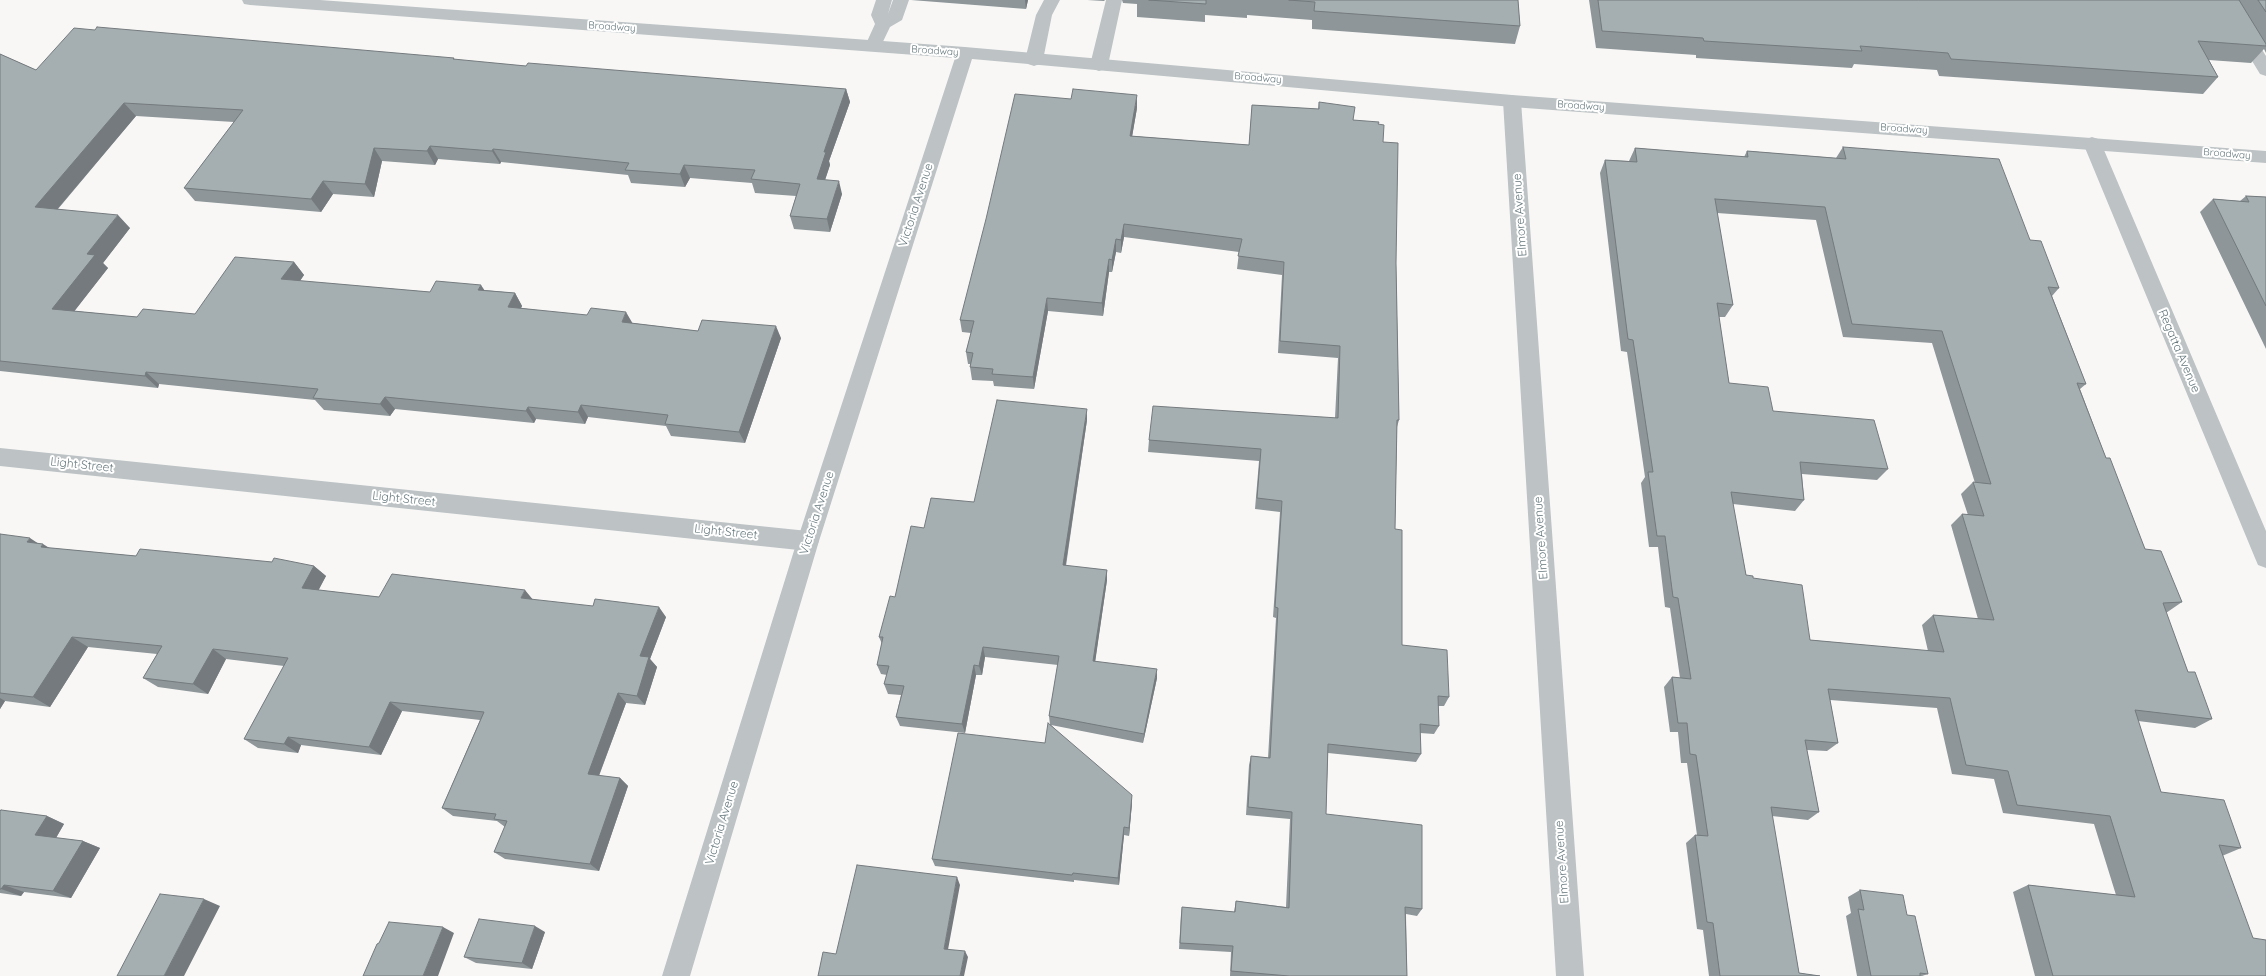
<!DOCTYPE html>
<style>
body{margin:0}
canvas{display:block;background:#f8f7f6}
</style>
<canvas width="2266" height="976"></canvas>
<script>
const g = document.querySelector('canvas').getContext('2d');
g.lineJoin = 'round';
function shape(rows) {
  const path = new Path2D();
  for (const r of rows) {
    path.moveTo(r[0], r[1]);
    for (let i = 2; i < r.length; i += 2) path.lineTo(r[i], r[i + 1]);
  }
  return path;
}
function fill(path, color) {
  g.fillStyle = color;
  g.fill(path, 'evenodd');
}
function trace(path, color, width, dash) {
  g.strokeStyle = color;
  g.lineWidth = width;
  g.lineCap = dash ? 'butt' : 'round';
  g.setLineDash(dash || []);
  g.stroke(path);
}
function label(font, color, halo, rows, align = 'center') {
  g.font = font + ' Quicksand,sans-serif';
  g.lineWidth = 4;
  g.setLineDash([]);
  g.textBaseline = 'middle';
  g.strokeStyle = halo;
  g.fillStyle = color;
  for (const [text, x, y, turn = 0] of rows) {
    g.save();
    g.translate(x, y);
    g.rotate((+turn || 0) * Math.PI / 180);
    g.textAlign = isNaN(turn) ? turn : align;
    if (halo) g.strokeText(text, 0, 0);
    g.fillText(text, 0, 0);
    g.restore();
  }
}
fill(shape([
 [876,0,892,0,888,14,893,0,909,0,902,20,890,27,879,50,873,51,867,50,865,46,875,24,871,15,876,0],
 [1044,0,1060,0,1052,15,1043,60,1040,64,1034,66,1028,64,1025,60,1036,15,1044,0],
 [1106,0,1122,0,1108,65,1105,69,1099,71,1093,69,1090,65,1106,0],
 [2215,0,2231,0,2266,56,2266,76,2260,74,2215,0]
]), '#bdc3c5');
fill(shape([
 [1512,95,1518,97,1521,101,1584,976,1556,976,1503,101,1506,97,1512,95],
 [2092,137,2098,139,2101,143,2266,531,2266,568,2258,565,2255,558,2083,143,2086,139,2092,137],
 [0,448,808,531,816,534,819,541,816,548,808,551,0,466,0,448]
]), '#bdc3c5');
fill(shape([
 [242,0,320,0,965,47,1512,95,2266,151,2266,163,1512,107,972,59,819,541,690,976,662,976,797,541,955,58,250,5,244,4,242,0]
]), '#bdc3c5');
fill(shape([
 [911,0,1028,0,1026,9],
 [1087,0,1105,0,1104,1],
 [1122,0,1518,0,1520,26,1515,44,1312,29,1312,20,1247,15,1247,18,1205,15,1205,22,1137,17,1137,4,1123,3],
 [1589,0,2266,0,2266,53,2264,49,2251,63,2209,60,2218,77,2203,94,1939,76,1937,70,1854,64,1852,68,1696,58,1696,55,1596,48],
 [0,54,36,70,454,58,455,60,526,66,846,89,850,102,829,161,830,165,825,180,842,194,830,232,794,229,790,216,796,196,755,193,752,183,690,178,685,187,631,183,628,175,501,162,500,164,438,159,435,165,382,161,374,197,333,194,321,212,195,201,184,188,234,122,136,116,58,209,130,228,103,263,108,268,74,311,137,317,195,314,294,262,304,275,300,281,430,292,484,290,515,293,522,306,521,308,632,323,698,331,781,338,745,443,671,436,666,426,588,417,585,424,536,419,534,423,395,409,390,416,324,410,315,400,159,384,158,388,0,371],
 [1319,102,1353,120,1378,124,1383,142,1396,263,1399,420,1397,427,1395,529,1402,645,1449,697,1444,706,1438,706,1439,726,1434,734,1420,733,1421,754,1416,762,1328,753,1326,814,1422,909,1417,916,1406,914,1407,976,1230,976,1231,952,1179,949,1181,914,1182,907,1234,912,1236,901,1286,907,1290,819,1246,815,1249,765,1251,756,1268,758,1276,618,1273,617,1280,512,1255,509,1259,461,1148,452,1149,440,1335,418,1338,358,1278,353,1282,275,1237,269,1239,252,1124,237,1121,253,1116,252,1112,272,1109,272,1103,316,1048,311,1034,389,994,386,993,381,972,380,970,367,970,364,968,364,966,352,971,333,962,332,960,320,1137,108,1132,136,1249,145,1252,105,1318,109],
 [1843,147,2030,240,2059,288,2052,296,2086,384,2080,389,2106,458,2145,549,2182,602,2166,613,2188,672,2212,719,2195,728,2138,721,2161,792,2241,848,2222,856,2266,976,2035,976,2013,892,2028,885,2116,895,2094,824,2003,813,1994,779,1952,774,1937,708,1830,700,1838,743,1827,751,1807,750,1819,812,1808,820,1772,816,1799,973,1820,976,1709,976,1703,930,1697,929,1686,843,1695,835,1697,835,1687,763,1681,763,1678,732,1670,732,1664,687,1672,677,1680,678,1670,608,1665,607,1658,547,1649,547,1641,483,1645,477,1627,352,1621,351,1600,173,1605,160,1629,161,1635,148,1744,157,1747,151,1836,158],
 [1717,213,1816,220,1843,337,1932,343,1975,483,1973,482,1961,494,1968,515,1962,514,1951,525,1978,619,1933,615,1922,625,1928,651,1810,640,1753,578,1746,575,1733,504,1795,511,1804,500,1802,474,1877,480,1888,469,1773,411,1729,383,1719,317,1725,317,1733,305],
 [2246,196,2266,197,2266,349,2200,212,2213,199,2240,201],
 [1087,420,1066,566,1107,570,1107,580,1095,661,1157,678,1143,743,1051,725,1132,803,1129,836,1124,835,1119,885,1074,880,1074,882,935,866,932,859,1045,743,1050,725,1049,716,1058,665,985,657,982,675,976,675,965,733,900,726,896,717,901,695,888,694,884,684,887,675,881,674,877,665,882,644,879,637,924,528,974,502],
 [0,534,37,543,49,548,136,556,272,562,314,566,326,576,318,590,379,597,533,600,666,617,650,659,657,667,645,705,626,703,599,776,620,778,628,786,599,871,505,859,494,852,505,827,497,821,453,816,442,808,480,720,402,711,381,755,301,745,298,753,258,748,244,739,284,666,226,659,208,694,158,687,143,678,157,654,88,647,50,707,5,701,0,709],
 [0,811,47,816,64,824,56,838,83,841,100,848,71,898,24,892,21,896,0,893],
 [1860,890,1907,915,1928,974,1922,976,1857,976,1846,916,1851,913,1848,897],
 [545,932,532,969,476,963,464,957]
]), '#8e9699');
fill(shape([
 [1025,0,1028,0,1026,9],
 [846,89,850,102,829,161,830,165,821,192,817,179,824,152],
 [1137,95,1137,108,1130,149,1130,136],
 [124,103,136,116,48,220,35,207],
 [430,146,438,159,435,165,427,151],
 [374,148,382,161,374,197,365,184],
 [493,149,501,162,500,164,492,151],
 [684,165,690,178,685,187,680,174],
 [323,181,333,194,321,212,311,199],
 [839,181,842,194,830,232,827,219],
 [118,215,130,228,103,263,108,268,66,322,52,309,87,254],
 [1124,224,1124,237,1121,253,1121,240],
 [1116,239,1116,252,1112,272,1112,260],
 [1109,259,1109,272,1103,316,1102,303],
 [294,262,304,275,292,292,281,279],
 [481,285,489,297,478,290],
 [515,293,522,306,516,319,508,307],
 [1047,298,1048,311,1034,389,1033,377],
 [626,312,633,324,622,322],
 [776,326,781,338,745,443,739,432],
 [146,372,159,384,158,388,145,376],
 [385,397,395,409,390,416,380,404],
 [581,405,588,417,585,424,578,412],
 [528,407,536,419,534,423,526,411],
 [1087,409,1087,420,1064,576,1063,565],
 [30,538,42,546,43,544,59,554,27,542],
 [314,566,326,576,314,599,302,588],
 [1107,570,1107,580,1094,670,1093,661],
 [525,590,534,601,521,598],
 [659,607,666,617,650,659,657,667,645,705,637,696,640,656],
 [72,637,88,647,50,707,33,697],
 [983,647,985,657,982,675,979,666],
 [213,649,226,659,208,694,193,684],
 [974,665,976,675,965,733,962,724],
 [1157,669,1157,678,1143,743,1144,734],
 [618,693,626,703,596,783,588,774],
 [0,698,5,701,0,709],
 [390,702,402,711,381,755,369,747],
 [288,737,301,745,298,753,284,744],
 [620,778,628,786,599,871,590,864],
 [1132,795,1132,803,1129,836,1129,828],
 [47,816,64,824,53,843,35,835],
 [1124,827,1124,835,1119,885,1118,878],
 [83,841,100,848,71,898,53,891],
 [957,877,960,885,947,955,944,949],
 [4,885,24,892,21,896,1,889],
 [204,899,220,906,184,976,164,976],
 [535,926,545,932,532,969,522,963],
 [443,927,454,933,438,976,423,976],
 [965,951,968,957,964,976,960,976]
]), '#747a7d');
const building = shape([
 [1149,0,1206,0,1206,4,1149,0],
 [1289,0,1518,0,1520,26,1314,11,1315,2,1289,0],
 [1598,0,2239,0,2266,44,2266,46,2198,41,2218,77,1951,59,1948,53,1860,46,1862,51,1704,41,1703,38,1602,31,1598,0],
 [2258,0,2266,0,2266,12,2258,0],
 [97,27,454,58,453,59,526,66,528,63,846,89,824,152,826,152,817,179,839,181,827,219,790,216,800,184,751,179,755,170,684,165,680,174,625,170,629,163,493,149,492,151,430,146,427,151,374,148,365,184,323,181,311,199,184,188,243,110,124,103,35,207,118,215,87,254,95,255,52,309,137,317,143,309,195,314,235,257,294,262,281,279,430,292,436,281,481,285,478,290,515,293,508,307,587,315,591,308,626,312,622,322,698,331,702,320,776,326,739,432,665,424,668,415,581,405,578,412,528,407,526,411,385,397,380,404,313,398,318,389,146,372,145,376,0,361,0,54,36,70,74,28,95,30,97,27],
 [1073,89,1137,95,1130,136,1249,145,1252,105,1319,109,1319,102,1355,107,1353,120,1379,122,1378,124,1384,125,1383,142,1398,143,1396,263,1399,420,1397,420,1395,529,1402,530,1402,645,1447,650,1449,697,1438,696,1439,726,1420,724,1421,754,1328,744,1326,814,1422,825,1422,909,1405,907,1407,976,1289,976,1231,971,1233,946,1180,943,1182,907,1235,912,1236,901,1289,908,1292,812,1248,807,1251,756,1270,758,1278,608,1275,607,1282,501,1257,498,1261,449,1149,440,1153,406,1338,418,1340,346,1280,341,1284,262,1238,256,1242,239,1124,224,1121,240,1116,239,1112,260,1109,259,1102,303,1047,298,1033,377,992,374,993,369,970,367,973,353,966,352,974,321,960,320,986,219,1015,94,1071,99,1073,89],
 [1843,147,1999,159,2030,240,2041,241,2059,288,2048,287,2086,384,2077,383,2106,458,2110,458,2145,549,2161,551,2182,602,2163,603,2188,672,2195,672,2212,719,2135,710,2161,792,2224,800,2241,848,2219,845,2253,938,2266,940,2266,976,2053,976,2028,885,2135,897,2110,816,2017,805,2008,771,1966,765,1950,698,1828,689,1838,743,1805,740,1819,812,1771,807,1799,973,1820,976,1720,976,1713,923,1707,922,1695,835,1708,836,1696,755,1690,754,1687,723,1678,723,1672,677,1691,679,1678,598,1673,597,1665,536,1657,536,1648,472,1653,472,1633,340,1628,339,1605,160,1637,162,1635,148,1748,157,1747,151,1846,159,1843,147],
 [1715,199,1825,207,1852,324,1942,331,1991,484,1973,482,1984,516,1962,514,1994,620,1933,615,1944,652,1810,640,1802,585,1753,578,1753,576,1746,575,1731,492,1804,500,1800,462,1888,469,1874,420,1773,411,1768,387,1729,383,1717,303,1733,305,1715,199],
 [2246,196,2266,197,2266,306,2213,199,2249,202,2246,196],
 [997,400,1087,409,1063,565,1107,570,1093,661,1157,669,1144,734,1049,716,1059,656,983,647,979,666,974,665,962,724,896,717,904,686,884,684,889,666,877,665,883,637,879,637,890,596,895,597,911,526,924,528,931,498,974,502,997,400],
 [0,534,30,538,27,542,43,544,41,547,136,556,140,549,272,562,274,558,314,566,302,588,379,597,392,574,525,590,521,598,593,606,595,599,659,607,640,656,649,657,637,696,618,693,588,774,620,778,590,864,494,852,507,821,494,819,496,814,442,808,484,712,390,702,369,747,288,737,284,744,244,739,288,658,213,649,193,684,143,678,162,646,72,637,33,697,0,693,0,534],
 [1048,723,1132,795,1129,828,1124,827,1118,878,1073,873,1072,875,932,859,958,733,1045,743,1048,723],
 [1,810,47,816,35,835,83,841,53,891,4,885,1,889,0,889,0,811,1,810],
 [857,865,957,877,944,949,965,951,960,976,818,976,823,952,836,954,857,865],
 [1860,890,1903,895,1907,915,1915,916,1928,974,1920,973,1920,976,1871,976,1858,909,1864,910,1860,890],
 [160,894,204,899,164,976,117,976,160,894],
 [479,919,535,926,522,963,464,957,479,919],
 [389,922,443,927,423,976,363,976,377,944,379,943,389,922]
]);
fill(building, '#a5afb2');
trace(building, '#747a7d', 1);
label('10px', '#66787d', '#fff', [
 ["Broadway",612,27,4],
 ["Broadway",935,51,4],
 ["Broadway",1258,78,5],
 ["Broadway",1581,106,4],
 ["Broadway",1904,129,4],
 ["Broadway",2227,154,5]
]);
label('12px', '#66787d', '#fff', [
 ["Victoria Avenue",916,205,-72],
 ["Elmore Avenue",1520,215,-94],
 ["Regatta Avenue",2179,351,67],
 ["Light Street",82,465,6],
 ["Light Street",404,499,6],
 ["Victoria Avenue",817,513,-72],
 ["Light Street",726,532,6],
 ["Elmore Avenue",1541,538,-94],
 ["Victoria Avenue",722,823,-73],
 ["Elmore Avenue",1562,862,-94]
]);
</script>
